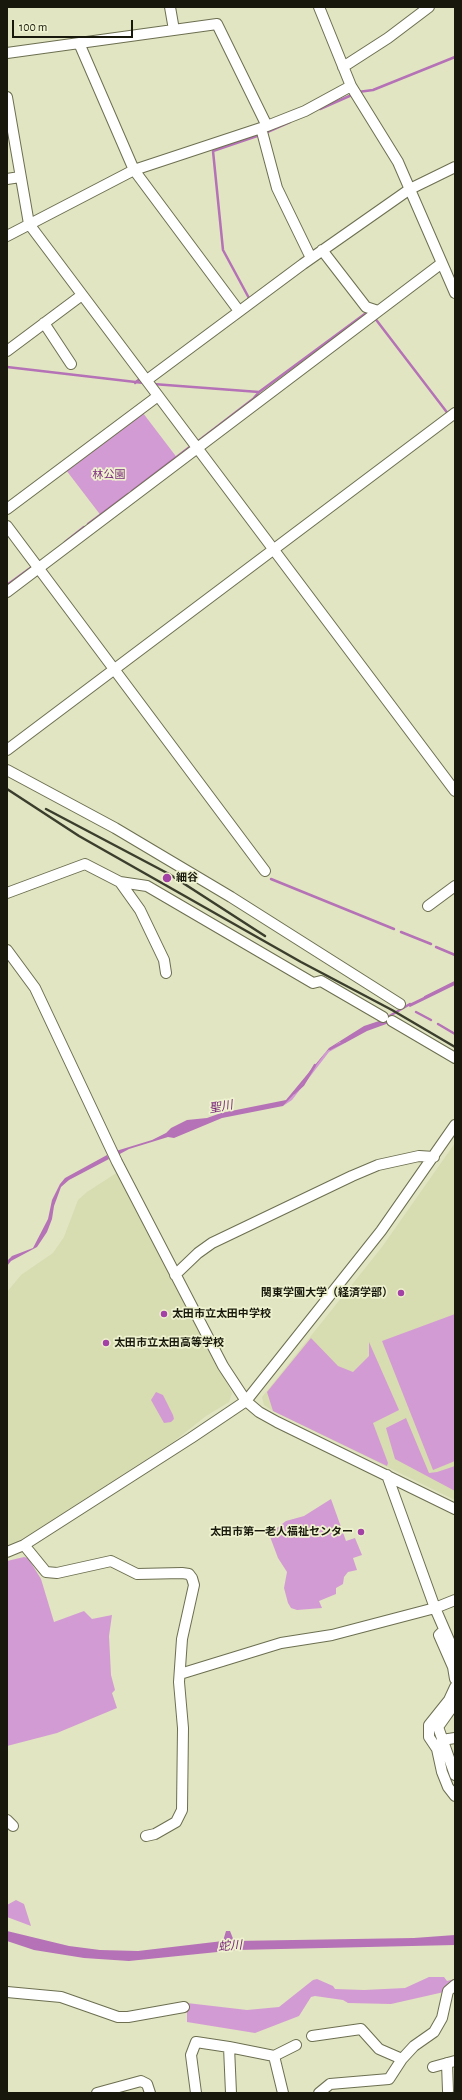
<!DOCTYPE html>
<meta charset="utf-8">
<style>
body{margin:0}
#map{position:relative;width:462px;height:2100px;overflow:hidden;background:#e1e5c2;font-family:"Alegreya Sans",sans-serif}
canvas{display:block}
.frame{position:absolute;inset:0;border:8px solid #18190c;pointer-events:none}
.scale{position:absolute;left:12px;top:20px;width:121px;height:18px;box-sizing:border-box;border:2px solid #18190c;border-top:0;padding-left:5px;font-size:12px;line-height:14px;white-space:nowrap;color:#18190c;-webkit-text-stroke:3px #eff2cf;paint-order:stroke}
</style>
<div id="map">
<canvas width="462" height="2100"></canvas>
<div class="frame"></div>
<div class="scale">100 m</div>
</div>
<script>
const g = document.querySelector('canvas').getContext('2d');
g.lineJoin = 'round';
function fill(path, color) {
  g.fillStyle = color;
  g.fill(path, 'evenodd');
}
function shape(rows) {
  const path = new Path2D();
  for (const r of rows) {
    path.moveTo(r[0], r[1]);
    for (let i = 2; i < r.length; i += 2) path.lineTo(r[i], r[i + 1]);
  }
  return path;
}
function trace(path, color, width, dash) {
  g.strokeStyle = color;
  g.lineWidth = width;
  g.lineCap = dash ? 'butt' : 'round';
  g.setLineDash(dash || []);
  g.stroke(path);
}
function label(font, color, halo, rows, align = 'center') {
  g.font = font + ' "Alegreya Sans","Noto Sans JP",sans-serif';
  g.lineWidth = 3.5;
  g.setLineDash([]);
  g.textBaseline = 'middle';
  g.strokeStyle = halo;
  g.fillStyle = color;
  for (const [text, x, y, turn = 0] of rows) {
    g.save();
    g.translate(x, y);
    g.rotate((+turn || 0) * Math.PI / 180);
    g.textAlign = isNaN(turn) ? turn : align;
    if (halo) g.strokeText(text, 0, 0);
    g.fillText(text, 0, 0);
    g.restore();
  }
}
fill(shape([
 [455,1143,455,1500,273,1411,264,1405,262,1397,382,1247],
 [118,1172,232,1393,229,1402,206,1416,173,1442,27,1536,7,1546,7,1292,21,1275,53,1253,64,1237,78,1200,87,1192]
]), '#d8dcb1');
fill(shape([
 [143,413,178,459,102,517,66,470],
 [340,1042,345,1043,329,1052,292,1100,283,1106,326,1052],
 [455,1314,455,1461,433,1470,382,1341],
 [311,1338,338,1366,353,1372,369,1356,369,1342,399,1410,373,1423,388,1463,387,1466,273,1411,267,1392],
 [156,1392,163,1395,173,1415,174,1419,171,1422,164,1423,151,1400],
 [406,1418,429,1473,437,1472,455,1466,455,1491,395,1459,386,1428],
 [331,1499,346,1541,355,1538,362,1555,353,1558,357,1570,348,1572,344,1577,343,1584,336,1588,336,1594,319,1601,322,1608,297,1610,291,1608,288,1603,284,1588,287,1572,278,1558,269,1534,286,1521,304,1516],
 [24,1557,28,1558,41,1579,54,1622,84,1611,92,1619,112,1615,109,1636,111,1675,115,1690,112,1693,117,1708,57,1733,7,1746,7,1561],
 [16,1900,24,1904,31,1926,7,1917,7,1905],
 [429,1977,444,1977,447,1981,455,1979,448,1984,444,1992,391,2004,348,2003,343,2000,315,1996,311,1997,299,2016,255,2033,187,2022,187,2003,247,2010,279,2007,313,1980,317,1979,333,1986,335,1989,364,1990,405,1988]
]), '#d39bd3');
fill(shape([
 [455,982,455,985,410,1007,407,1005],
 [382,1020,389,1023,367,1031,345,1043,340,1042,326,1052,296,1092,283,1106,222,1118,174,1138,168,1137,129,1149,118,1155,116,1151,152,1140,166,1133,171,1128,187,1120,207,1118,221,1113,286,1100,329,1048,364,1026],
 [107,1155,109,1159,69,1180,61,1187,54,1206,52,1219,47,1232,37,1247,11,1261,7,1266,7,1261,12,1256,33,1248,48,1219,52,1200,60,1184,65,1178],
 [7,1931,69,1946,100,1950,138,1951,223,1941,226,1931,230,1931,234,1941,414,1938,455,1935,455,1945,237,1950,129,1961,84,1958,34,1950,7,1941]
]), '#b572b6');
trace(shape([
 [358,92,373,90,455,57],
 [320,109,354,94],
 [265,133,290,122],
 [250,300,223,250,213,151,260,135],
 [374,317,449,415],
 [7,367,144,383],
 [135,383,142,377],
 [153,384,259,392,366,313,370,315],
 [197,442,253,399,259,392],
 [132,491,191,446],
 [88,524,128,494],
 [65,542,84,527],
 [7,585,33,566],
 [271,879,394,929],
 [401,932,431,944],
 [436,947,455,955],
 [425,997,455,982],
 [416,1012,431,1020],
 [386,1018,410,1004],
 [438,1024,455,1034],
 [330,1049,344,1042],
 [294,1093,303,1085,315,1065]
]), '#b572b6', 2.5);
const minor = shape([
 [170,7,174,30],
 [319,7,351,86,398,162,455,293],
 [79,43,134,170,239,311],
 [7,53,217,24,267,126],
 [343,67,388,38,429,7],
 [7,97,29,224,455,791],
 [261,128,277,188,311,258],
 [7,179,20,177],
 [7,236,134,170,267,126,305,111,351,86],
 [322,250,366,307,378,311],
 [44,323,71,364],
 [7,351,82,295],
 [147,380,303,264,410,189,455,167],
 [7,509,158,396],
 [7,526,265,871],
 [7,592,442,263],
 [7,750,455,413],
 [7,770,115,828,231,897,400,1004],
 [120,882,140,910,164,960,166,973],
 [7,893,85,864,120,882,147,886,313,983,321,981,383,1017],
 [428,906,455,886],
 [7,950,35,988,117,1162,223,1366,246,1401,259,1412,277,1422,455,1509],
 [392,1021,455,1058],
 [175,1275,198,1253,212,1243,352,1176,378,1165,419,1156,434,1157],
 [387,1475,435,1608,455,1654],
 [24,1545,46,1572,57,1573,111,1561,137,1574,182,1573,189,1574,192,1578,194,1585,182,1639,179,1682,183,1728,182,1810,176,1822,155,1834,146,1836],
 [7,1552,24,1545,191,1438,246,1401,381,1231,455,1125],
 [441,1633,439,1635,453,1667,455,1679],
 [180,1674,281,1643,332,1635,435,1608,455,1600],
 [455,1687,449,1700,429,1725,429,1737,437,1749,442,1772,448,1787,455,1796],
 [455,1703,438,1727,455,1775],
 [442,1740,455,1738],
 [7,1820,13,1826],
 [7,1992,61,1997,118,2017,128,2017,184,2007],
 [312,2036,361,2029,379,2049,402,2059,414,2046,434,2032,442,2018,448,1991,455,1985],
 [229,2047,274,2056,283,2093],
 [274,2056,296,2045],
 [447,2063,448,2091],
 [433,2067,455,2061],
 [97,2093,141,2081,147,2084,150,2093],
 [196,2093,191,2055,196,2042,229,2047,231,2093],
 [319,2093,330,2084,389,2079,402,2059]
]);
trace(minor, '#6d6f50', 12);
trace(minor, '#fff', 10);
trace(shape([
 [7,789,79,836,301,962,392,1010,455,1047],
 [46,809,169,874,265,936]
]), '#3c3e2d', 2.5);
for (const [x, y, r, color] of [
 [167,878,5,"#a441a7"],
 [401,1293,4,"#a441a7"],
 [164,1314,4,"#a441a7"],
 [106,1343,4,"#a441a7"],
 [361,1532,4,"#a441a7"]
]) {
  const dot = new Path2D();
  dot.arc(x, y, r, 0, 2 * Math.PI);
  g.fillStyle = color;
  g.fill(dot);
  trace(dot, '#eff2cf', 1.5);
}
label('11px', '#7c2a7e', '#eff2cf', [
 ["林公園",109,475]
]);
label('bold 11px', '#18190c', '#eff2cf', [
 ["細谷",176,878],
 ["関東学園大学（経済学部）",393,1293,"right"],
 ["太田市立太田中学校",172,1314],
 ["太田市立太田高等学校",114,1343],
 ["太田市第一老人福祉センター",353,1532,"right"]
], 'left');
label('italic 12px', '#79277b', '#eff2cf', [
 ["聖川",221,1107,-10],
 ["蛇川",230,1946,-4]
]);
</script>
